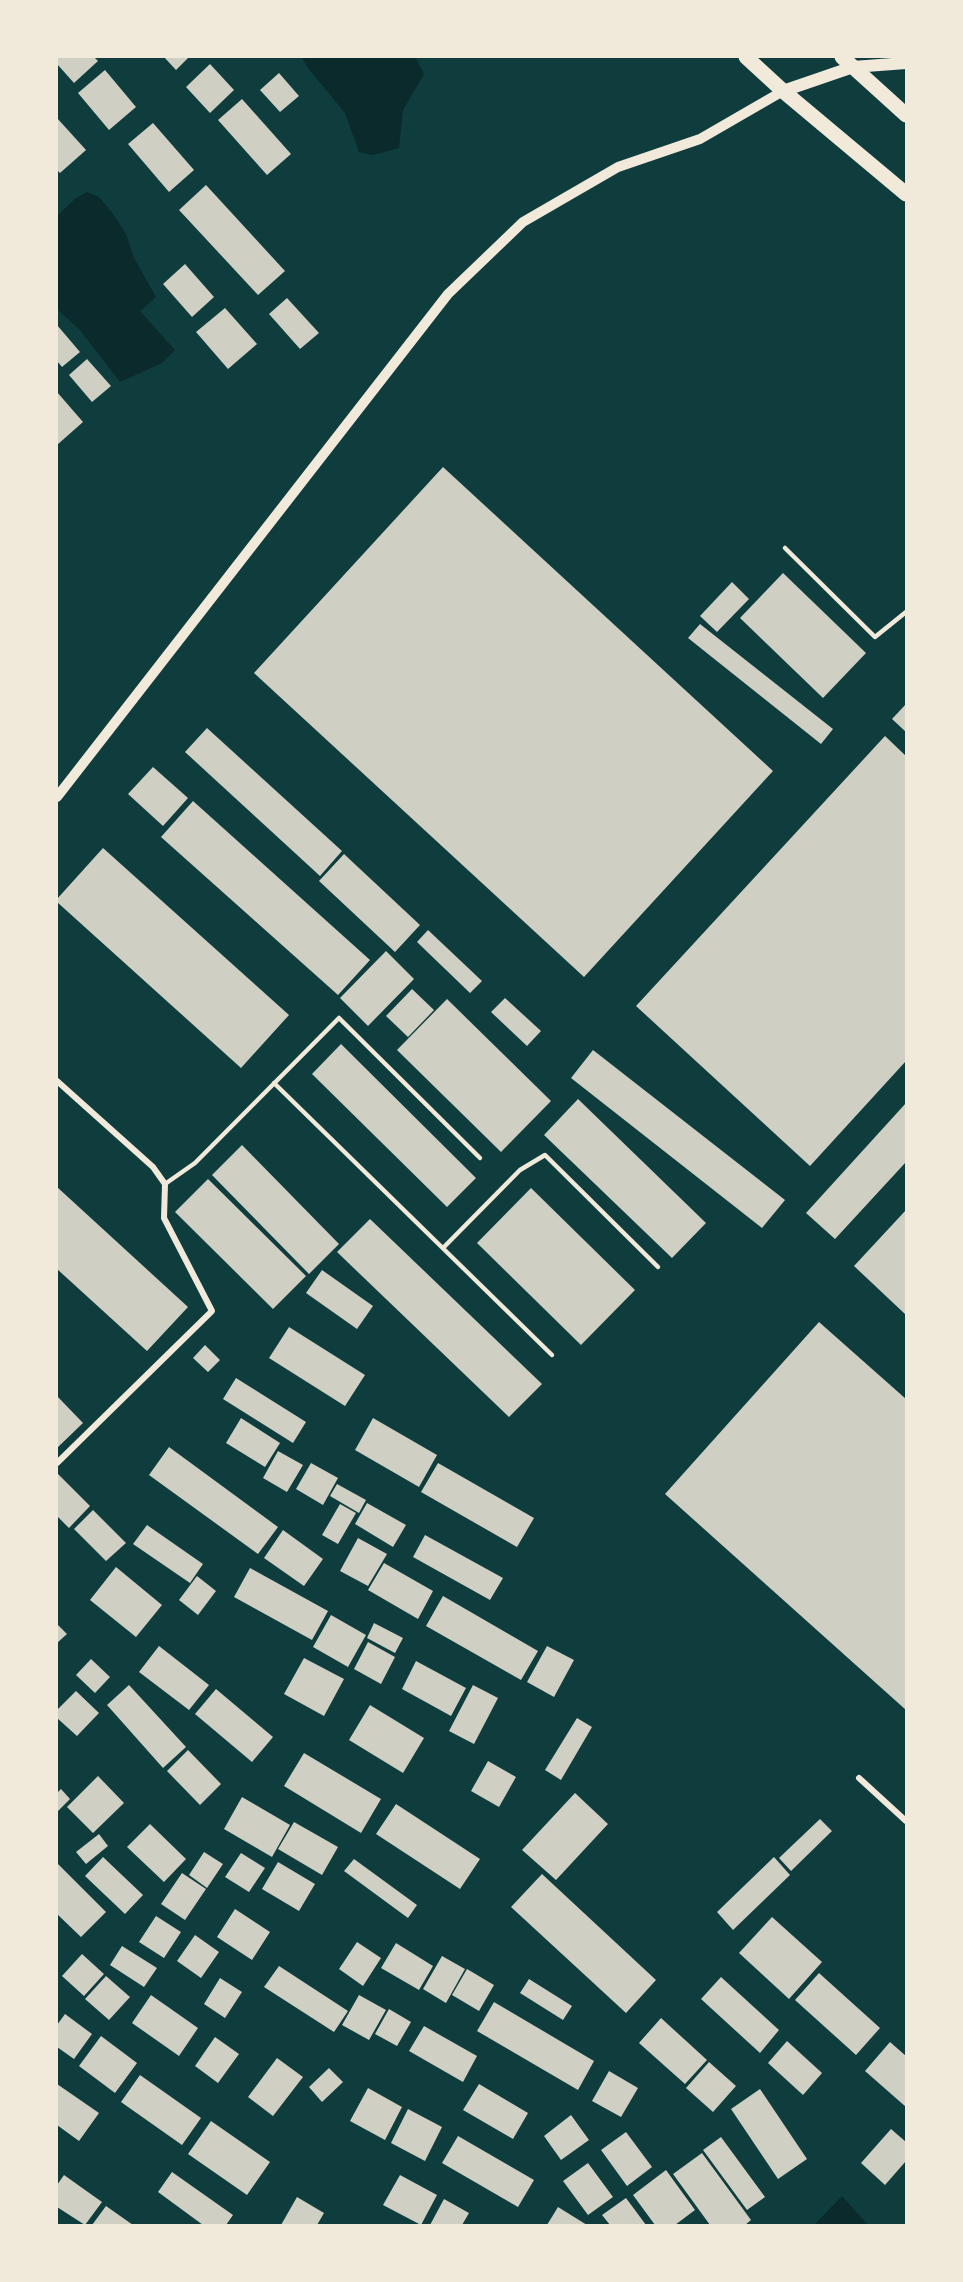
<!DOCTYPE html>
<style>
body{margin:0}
#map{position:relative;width:963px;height:2282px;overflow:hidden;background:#0f3d3e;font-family:"Golos Text",sans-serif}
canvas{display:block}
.frame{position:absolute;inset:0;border:58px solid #f1e9da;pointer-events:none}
</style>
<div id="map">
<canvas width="963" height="2282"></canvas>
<div class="frame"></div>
</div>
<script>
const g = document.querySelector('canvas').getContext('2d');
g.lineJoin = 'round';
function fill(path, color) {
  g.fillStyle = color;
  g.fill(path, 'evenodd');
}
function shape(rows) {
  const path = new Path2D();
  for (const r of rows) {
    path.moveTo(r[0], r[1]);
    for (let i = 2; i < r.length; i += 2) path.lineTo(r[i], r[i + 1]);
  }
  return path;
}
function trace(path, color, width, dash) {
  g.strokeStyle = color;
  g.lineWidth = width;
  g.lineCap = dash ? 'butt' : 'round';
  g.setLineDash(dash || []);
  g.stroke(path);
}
fill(shape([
 [302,57,415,57,424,74,403,110,399,148,373,155,359,152,345,113,307,67],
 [87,192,99,197,113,214,126,234,134,258,156,297,140,311,175,350,162,363,120,382,79,329,57,309,57,216,76,198],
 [842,2196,868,2225,814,2225]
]), '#0a2a2b');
fill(shape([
 [57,57,94,57,98,61,74,83,57,64],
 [164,57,189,57,176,70],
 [210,64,234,90,210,113,186,87],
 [105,70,136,107,109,130,78,93],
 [279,73,299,96,280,112,260,90],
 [242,99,291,154,267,175,218,120],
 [57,118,86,150,60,173,57,170],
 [153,123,194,170,169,192,128,144],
 [206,185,285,271,258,295,179,210],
 [185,264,214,297,192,317,163,284],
 [287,298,319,333,300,349,269,314],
 [225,308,257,344,228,369,196,332],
 [57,325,80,352,62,367,57,361],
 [87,359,111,386,92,402,69,375],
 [57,392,83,422,57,445],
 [443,467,773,771,584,977,254,673],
 [783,573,866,653,823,698,740,618],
 [732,582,749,599,717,632,700,616],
 [700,624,833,729,821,744,688,638],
 [906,704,906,732,892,719],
 [207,728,342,851,320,876,185,752],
 [885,736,906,756,906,1061,810,1166,636,1006],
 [153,767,188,798,163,826,128,794],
 [193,801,370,960,338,995,161,837],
 [103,848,289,1015,241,1068,57,902,57,899],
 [344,854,420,925,395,952,319,881],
 [428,930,482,981,470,993,417,942],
 [386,951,414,979,368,1026,340,998],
 [412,989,434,1010,408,1037,386,1016],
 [505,998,541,1031,527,1046,491,1012],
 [447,999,551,1101,501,1152,397,1050],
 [341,1044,476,1178,447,1207,312,1074],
 [593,1050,785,1200,762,1228,571,1078],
 [578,1099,706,1223,672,1258,544,1135],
 [906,1103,906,1162,835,1239,806,1213],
 [242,1145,339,1244,309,1274,212,1175],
 [208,1179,306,1276,273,1309,175,1212],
 [57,1187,188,1307,147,1351,57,1269],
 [531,1188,635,1290,581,1345,477,1243],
 [906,1210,906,1315,854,1266],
 [370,1219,542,1384,509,1417,337,1252],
 [322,1270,373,1306,357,1329,306,1293],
 [819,1322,906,1399,906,1710,665,1494],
 [289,1327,365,1375,345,1406,269,1358],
 [205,1345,220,1360,208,1372,193,1358],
 [236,1378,306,1422,293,1443,223,1399],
 [57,1396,83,1423,57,1448],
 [241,1418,280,1443,265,1467,226,1443],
 [373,1418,437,1455,419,1487,355,1450],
 [169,1447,278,1527,258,1554,149,1475],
 [278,1451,303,1465,287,1492,263,1478],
 [311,1463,338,1478,323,1505,296,1489],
 [438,1463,534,1518,517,1547,421,1492],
 [57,1473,90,1506,69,1528,57,1516],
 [337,1484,366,1500,359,1513,330,1496],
 [367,1503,406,1525,393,1547,355,1524],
 [340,1504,356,1513,338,1544,322,1535],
 [93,1510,126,1543,106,1561,74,1529],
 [147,1525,203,1564,190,1583,133,1544],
 [283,1530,323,1559,304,1586,264,1558],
 [425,1535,503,1578,490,1600,413,1557],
 [358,1538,387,1554,368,1586,340,1571],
 [384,1563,433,1591,418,1619,368,1590],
 [116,1567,162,1605,136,1637,90,1600],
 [250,1568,328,1611,312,1640,234,1597],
 [197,1576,216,1591,198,1615,179,1600],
 [443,1596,538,1651,521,1680,426,1626],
 [331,1615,366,1635,348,1667,313,1647],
 [374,1623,403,1638,395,1653,367,1638],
 [57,1624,67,1634,57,1643],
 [368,1642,395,1657,381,1684,354,1669],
 [159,1646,209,1685,189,1710,139,1672],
 [547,1646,574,1660,554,1697,527,1682],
 [304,1658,344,1679,324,1716,284,1694],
 [91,1659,110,1677,95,1693,76,1675],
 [416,1661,466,1688,451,1716,402,1689],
 [129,1685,186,1747,163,1768,107,1705],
 [473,1685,498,1698,474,1744,449,1731],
 [216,1689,273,1737,252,1762,195,1714],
 [76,1691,99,1713,77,1736,57,1718,57,1710],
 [370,1705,424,1738,403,1773,349,1740],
 [577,1718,592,1727,561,1780,545,1770],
 [188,1750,221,1784,200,1805,167,1771],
 [304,1753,381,1799,361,1833,284,1786],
 [488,1761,516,1777,499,1807,471,1791],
 [98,1776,124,1803,93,1833,67,1807],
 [61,1789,70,1799,57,1812,57,1793],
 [575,1793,608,1824,556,1880,522,1850],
 [242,1797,290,1825,272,1857,224,1829],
 [396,1804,480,1859,460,1889,376,1834],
 [820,1819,832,1831,791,1871,779,1858],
 [294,1822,338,1847,322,1875,278,1849],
 [150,1824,186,1859,164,1882,127,1847],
 [99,1834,108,1846,86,1864,76,1852],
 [204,1852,223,1864,207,1888,189,1875],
 [241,1853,265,1868,249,1892,225,1877],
 [103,1857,143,1895,125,1914,85,1876],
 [774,1857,790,1875,733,1930,717,1912],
 [354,1859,417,1905,408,1918,344,1871],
 [278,1862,315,1884,299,1911,262,1889],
 [57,1863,106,1912,81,1937,57,1914],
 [182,1873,206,1889,185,1920,161,1904],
 [542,1874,656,1980,626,2013,511,1907],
 [235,1909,270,1932,252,1960,217,1937],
 [156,1916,181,1932,164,1958,139,1942],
 [772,1917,822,1962,789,1999,739,1953],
 [195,1935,219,1952,201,1978,177,1961],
 [357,1942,381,1958,363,1986,339,1969],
 [396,1943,433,1966,419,1990,381,1968],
 [122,1946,157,1968,144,1987,110,1965],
 [82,1954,104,1974,84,1996,62,1976],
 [442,1956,465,1969,446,2003,423,1989],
 [279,1966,348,2011,334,2032,264,1987],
 [467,1969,494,1985,479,2011,452,1995],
 [819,1973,880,2028,856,2055,795,2000],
 [106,1976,130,1997,109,2020,85,1999],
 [721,1977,779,2030,760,2053,701,1999],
 [220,1978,242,1992,225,2018,204,2004],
 [529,1979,572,2006,563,2020,520,1993],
 [151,1995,198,2028,179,2056,132,2023],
 [359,1995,386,2010,369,2040,342,2025],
 [494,2002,594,2061,578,2090,477,2031],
 [389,2009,411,2022,397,2046,375,2034],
 [65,2014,92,2034,74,2059,57,2047,57,2025],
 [661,2018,707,2060,685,2084,639,2043],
 [424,2026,477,2056,463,2082,409,2051],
 [101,2036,137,2063,115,2093,79,2066],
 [215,2037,239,2054,218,2083,195,2066],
 [787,2041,822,2073,803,2095,768,2063],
 [890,2042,906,2056,906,2107,865,2071],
 [277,2058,303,2077,273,2116,248,2097],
 [709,2062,736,2086,713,2112,686,2088],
 [329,2068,343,2082,322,2102,309,2087],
 [609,2071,638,2088,621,2117,592,2101],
 [140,2075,201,2118,182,2145,121,2102],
 [57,2084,99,2113,79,2141,57,2125],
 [479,2084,528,2113,513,2139,463,2110],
 [368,2088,402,2107,385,2140,350,2121],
 [760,2089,807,2159,778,2179,731,2109],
 [408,2109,442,2127,425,2161,391,2143],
 [571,2115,589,2140,561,2160,544,2136],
 [211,2121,270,2162,247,2195,188,2154],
 [891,2129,906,2142,906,2161,885,2185,861,2163],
 [626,2132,652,2167,627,2186,601,2150],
 [458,2136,534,2180,518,2207,442,2163],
 [721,2137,765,2197,747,2210,703,2150],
 [702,2153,751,2220,745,2225,710,2225,673,2174],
 [588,2163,613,2197,588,2215,563,2181],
 [666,2170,695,2210,675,2225,655,2225,633,2195],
 [172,2172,233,2215,226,2225,203,2225,158,2192],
 [64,2175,102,2202,85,2225,57,2207,57,2185],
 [400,2175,437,2195,421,2225,383,2205],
 [297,2197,324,2213,317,2225,281,2225],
 [626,2198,646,2225,610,2225,602,2215],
 [444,2199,469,2213,462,2225,430,2225],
 [106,2206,133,2225,92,2225],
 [558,2207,587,2225,547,2225]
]), '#cfcfc3');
trace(shape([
 [785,548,875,637,906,612],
 [274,1083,552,1355],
 [165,1184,195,1163,339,1018,480,1158],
 [443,1248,520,1170,545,1155,658,1267]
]), '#f1e9da', 4.5);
trace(shape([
 [57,1081,153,1167,165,1184,164,1218,212,1311,57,1463],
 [859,1778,906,1821]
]), '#f1e9da', 6);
trace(shape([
 [57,797,448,294,523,222,618,167,700,139,783,91]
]), '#f1e9da', 10);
trace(shape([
 [783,91,853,67,906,63]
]), '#f1e9da', 12);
trace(shape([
 [746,57,783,91,906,194],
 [842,57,906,115]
]), '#f1e9da', 15);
</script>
